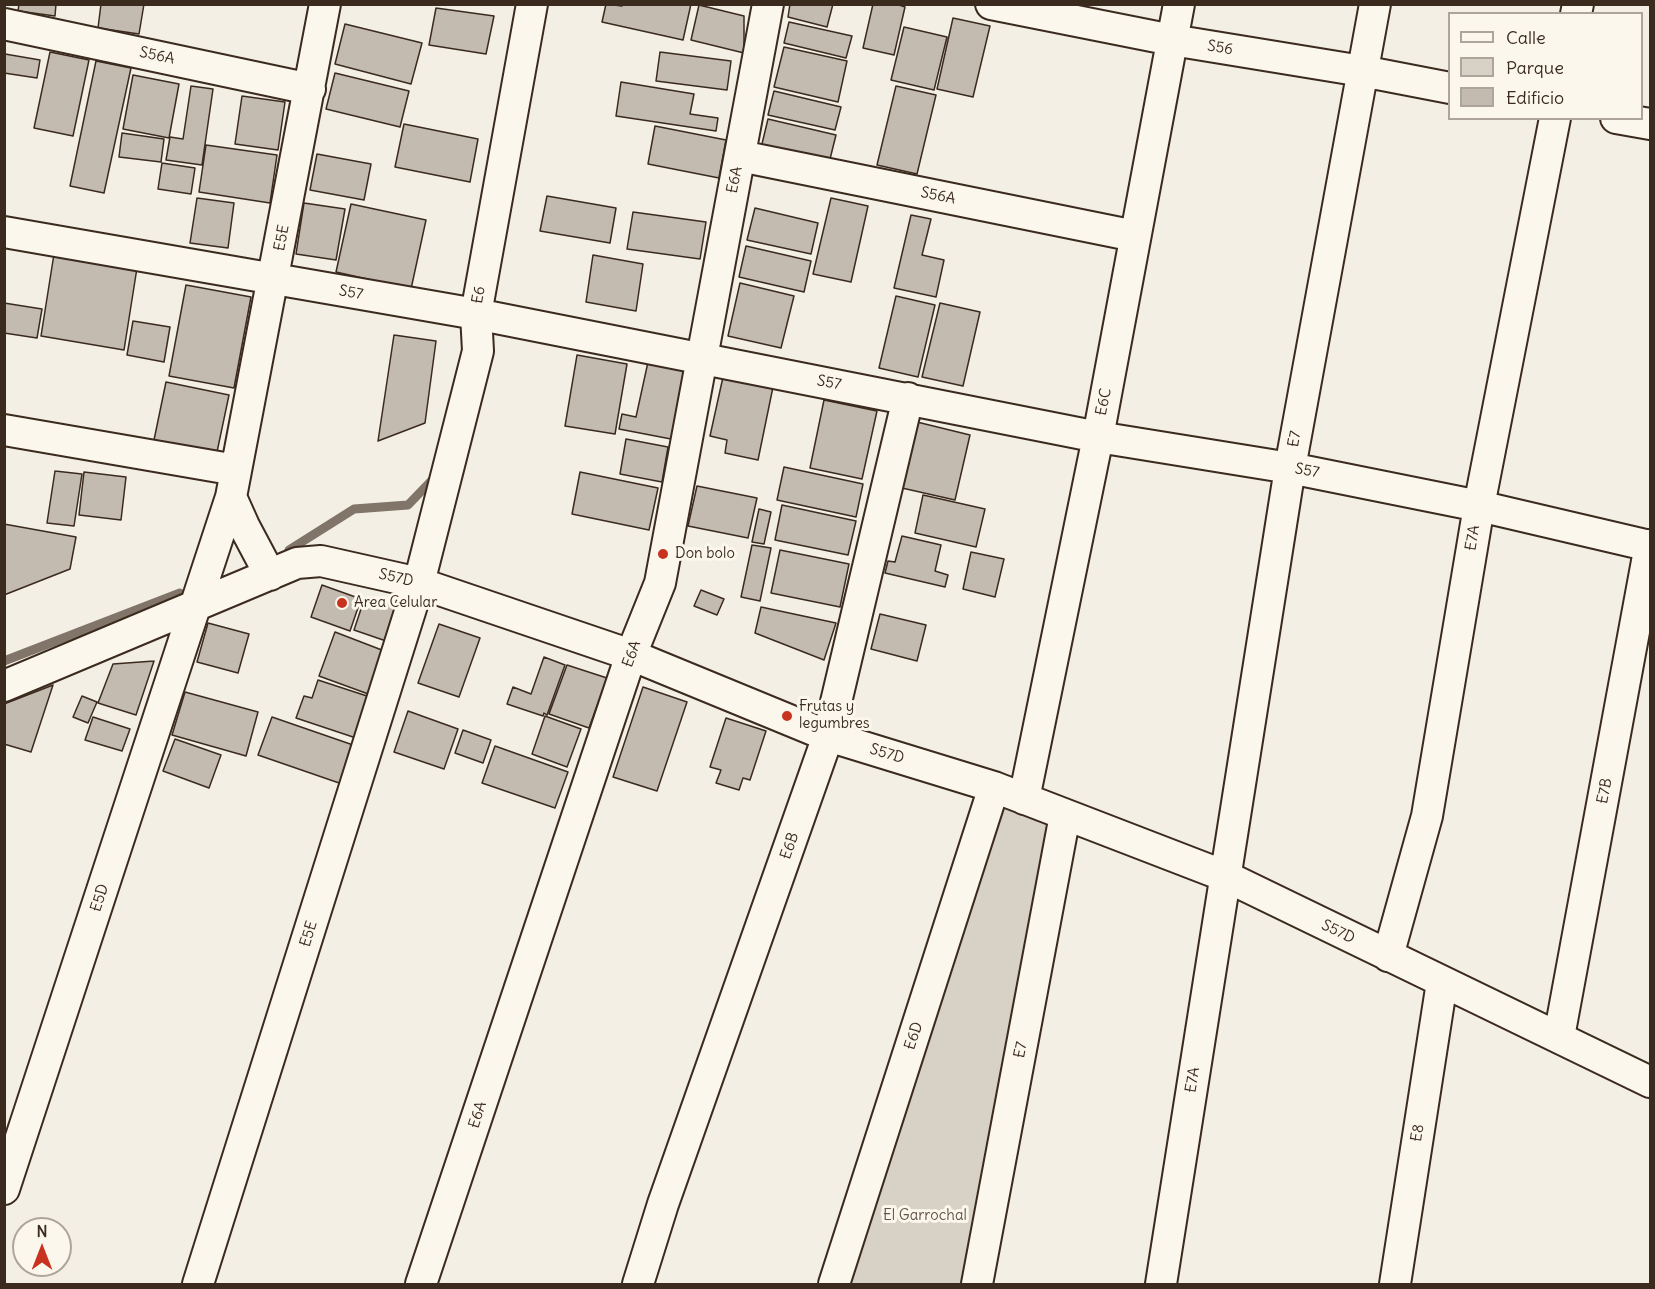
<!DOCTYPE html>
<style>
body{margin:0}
#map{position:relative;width:1655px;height:1289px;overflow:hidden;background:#f3efe4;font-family:Delius,sans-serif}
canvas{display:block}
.frame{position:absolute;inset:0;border:6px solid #3b2a1e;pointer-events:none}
.legend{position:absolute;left:1448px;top:12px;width:195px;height:108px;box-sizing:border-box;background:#fbf7ec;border:2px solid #aea59a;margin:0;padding:8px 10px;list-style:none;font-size:18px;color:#3b2a1e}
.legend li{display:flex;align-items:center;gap:12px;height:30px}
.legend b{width:30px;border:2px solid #aea59a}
.north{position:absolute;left:12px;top:1217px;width:60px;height:60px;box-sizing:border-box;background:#fbf7ec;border:2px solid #aea59a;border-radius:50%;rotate:0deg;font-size:16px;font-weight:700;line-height:24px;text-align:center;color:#3b2a1e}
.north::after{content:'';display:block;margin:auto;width:21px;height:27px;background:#c8321e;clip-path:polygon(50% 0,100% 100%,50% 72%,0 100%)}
</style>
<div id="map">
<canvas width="1655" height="1289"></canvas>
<div class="frame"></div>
<ul class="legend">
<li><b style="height:8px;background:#fbf7ec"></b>Calle</li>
<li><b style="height:16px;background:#d8d1c6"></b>Parque</li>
<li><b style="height:16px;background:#c3bbb0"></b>Edificio</li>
</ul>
<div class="north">N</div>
</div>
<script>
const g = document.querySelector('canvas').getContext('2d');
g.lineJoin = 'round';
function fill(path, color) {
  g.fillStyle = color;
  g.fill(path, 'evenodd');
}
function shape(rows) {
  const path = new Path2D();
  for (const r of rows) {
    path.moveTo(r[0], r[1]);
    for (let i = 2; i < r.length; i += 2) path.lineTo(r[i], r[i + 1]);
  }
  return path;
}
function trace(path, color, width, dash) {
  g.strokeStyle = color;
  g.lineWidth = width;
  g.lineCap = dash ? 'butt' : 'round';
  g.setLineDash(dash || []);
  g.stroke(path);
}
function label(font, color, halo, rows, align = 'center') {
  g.font = font + ' Delius,sans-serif';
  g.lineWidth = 6;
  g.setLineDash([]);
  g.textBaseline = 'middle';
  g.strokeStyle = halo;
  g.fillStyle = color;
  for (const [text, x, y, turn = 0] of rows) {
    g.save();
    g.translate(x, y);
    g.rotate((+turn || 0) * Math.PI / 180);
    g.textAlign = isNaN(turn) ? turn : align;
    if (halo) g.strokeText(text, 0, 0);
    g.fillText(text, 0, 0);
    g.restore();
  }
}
fill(shape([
 [994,789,1061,818,980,1284,834,1284]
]), '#d8d1c6');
trace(shape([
 [289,550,354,509,408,505,435,477],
 [4,661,180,593]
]), '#817468', 9);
const building = shape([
 [19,4,56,4,55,16,18,11,19,4],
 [101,4,144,4,139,34,98,28,101,4],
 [606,4,622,6,622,4,691,4,683,40,602,22,606,4],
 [790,4,833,4,827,27,788,17,790,4],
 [873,4,896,4,905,7,894,55,863,48,873,4],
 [699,5,744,16,744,53,691,40,699,5],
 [436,8,494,16,486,54,429,45,436,8],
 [953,18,990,26,973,97,937,89,953,18],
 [789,22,852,36,846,58,784,43,789,22],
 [345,24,422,43,411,84,335,64,345,24],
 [904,27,947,37,934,90,891,80,904,27],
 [784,47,847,61,838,102,774,87,784,47],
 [50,52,89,60,73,136,34,128,50,52],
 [660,52,731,61,727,90,656,81,660,52],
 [5,54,40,60,37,78,4,73,5,54],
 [96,61,131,68,104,193,70,186,96,61],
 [335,73,409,91,400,127,326,109,335,73],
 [133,75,179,84,169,138,123,129,133,75],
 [621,82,694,94,690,114,718,118,716,131,616,116,621,82],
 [191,86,213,89,202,165,166,160,170,137,183,139,191,86],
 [896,86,936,95,917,174,877,165,896,86],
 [774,91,841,107,835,130,768,115,774,91],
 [242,96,285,102,278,150,235,144,242,96],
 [768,119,836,135,829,163,761,148,768,119],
 [404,124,478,139,470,182,395,167,404,124],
 [655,126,726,140,719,178,648,164,655,126],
 [122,133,164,139,161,162,119,157,122,133],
 [206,145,277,155,270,203,199,192,206,145],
 [317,154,371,164,364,200,310,190,317,154],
 [162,163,195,168,191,194,158,189,162,163],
 [547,196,616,208,610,243,540,231,547,196],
 [197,198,234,203,228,248,190,243,197,198],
 [831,198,868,206,851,282,813,274,831,198],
 [304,203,345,209,336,260,296,254,304,203],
 [351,204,426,220,411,289,336,272,351,204],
 [755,208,818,223,811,254,747,240,755,208],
 [633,212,706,222,700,259,627,249,633,212],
 [911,215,931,219,922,255,944,260,936,297,894,288,911,215],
 [746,246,811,261,804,292,739,277,746,246],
 [54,254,137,268,124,350,41,336,54,254],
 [593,255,643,264,636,311,586,302,593,255],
 [740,283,794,296,781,348,728,336,740,283],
 [186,285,251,297,234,388,169,376,186,285],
 [896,296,935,305,918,377,879,368,896,296],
 [4,303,42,309,37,338,4,333,4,303],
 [940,303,980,312,963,386,922,377,940,303],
 [133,321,170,327,164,362,127,355,133,321],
 [394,335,436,341,425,423,378,441,394,335],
 [577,355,627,364,615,434,565,426,577,355],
 [648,362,685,370,671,439,619,429,622,414,636,417,648,362],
 [723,377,773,387,758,460,725,453,727,440,710,436,723,377],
 [166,382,229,395,217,452,154,440,166,382],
 [824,400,877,411,862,479,810,468,824,400],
 [917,422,970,435,955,500,902,488,917,422],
 [626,439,668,447,662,482,620,474,626,439],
 [784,467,863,484,856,517,777,500,784,467],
 [55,471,82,474,74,526,47,523,55,471],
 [84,472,126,477,121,520,79,515,84,472],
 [580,472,658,488,649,530,572,514,580,472],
 [697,486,757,498,748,538,688,526,697,486],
 [923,495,985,509,976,547,915,533,923,495],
 [782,505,856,521,848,555,775,540,782,505],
 [759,509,771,512,764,544,752,542,759,509],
 [4,524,76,537,70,569,4,595,4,524],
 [902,536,941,545,935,571,948,575,945,587,885,573,888,561,895,562,902,536],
 [752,545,771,548,760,601,741,597,752,545],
 [780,550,849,564,840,607,771,593,780,550],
 [971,552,1004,559,995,597,963,589,971,552],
 [322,585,361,599,350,631,311,617,322,585],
 [701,590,724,599,717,615,694,606,701,590],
 [365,597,401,609,389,642,354,630,365,597],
 [761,607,836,623,824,660,755,633,761,607],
 [880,614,926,625,917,661,871,649,880,614],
 [208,623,249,634,238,673,197,662,208,623],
 [439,624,480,638,459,697,418,683,439,624],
 [335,632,387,652,371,695,319,676,335,632],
 [544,657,565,665,547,715,544,713,543,716,507,704,513,687,531,694,544,657],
 [154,661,136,715,98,703,113,664,154,661],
 [567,665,607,678,589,728,549,714,567,665],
 [318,680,370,697,356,738,296,718,304,696,312,698,318,680],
 [53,685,31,752,4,744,4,704,53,685],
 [643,687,687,702,657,791,613,777,643,687],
 [185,692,258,712,246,756,172,735,185,692],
 [82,696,97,702,88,723,73,717,82,696],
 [408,711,458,729,444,769,394,752,408,711],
 [545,716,581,729,567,767,532,754,545,716],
 [93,717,130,729,122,751,85,740,93,717],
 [272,717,356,746,342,784,258,755,272,717],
 [726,718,766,731,750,780,743,778,739,790,716,783,721,770,710,767,726,718],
 [463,730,491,740,483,763,455,753,463,730],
 [175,739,221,755,209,788,163,771,175,739],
 [495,746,568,772,555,808,482,783,495,746]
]);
fill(building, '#c3bbb0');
trace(building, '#3b2a1e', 1.5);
const street = shape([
 [991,4,1172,40,1362,71,1450,88],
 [1576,14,1578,4],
 [4,24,310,89],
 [1616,118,1650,124],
 [740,156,1135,236],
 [4,232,476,314,1098,437,1290,468,1479,506,1650,546],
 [4,430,236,470],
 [231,497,244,526,270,575],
 [4,686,297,563,321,561,419,583,631,655,828,736,994,787,1225,876,1650,1082],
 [1024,799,1098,437,1179,4],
 [1388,956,1427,816,1479,506,1555,118],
 [1559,1037,1650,545],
 [4,1189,231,497,325,4],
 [198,1284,419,583,478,351,476,314,532,4],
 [421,1284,631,655,660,583,768,4],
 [638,1284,663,1204,828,736,908,398],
 [834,1284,994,787],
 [977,1284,1065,815],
 [1161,1284,1290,468,1375,4],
 [1395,1284,1442,982]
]);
trace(street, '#3b2a1e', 34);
trace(street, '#fbf7ec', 30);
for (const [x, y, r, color] of [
 [663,554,6,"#c8321e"],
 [342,603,6,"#c8321e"],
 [787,716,6,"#c8321e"]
]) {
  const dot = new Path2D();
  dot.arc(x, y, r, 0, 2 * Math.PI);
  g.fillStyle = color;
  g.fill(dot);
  trace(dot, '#fbf7ec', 2);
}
label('15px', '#3b2a1e', '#fbf7ec', [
 ["S56",1220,48,9],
 ["S56A",157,56,12],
 ["E6A",735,180,-79],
 ["S56A",938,196,11],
 ["E5E",282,238,-79],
 ["S57",351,293,10],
 ["E6",479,295,-80],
 ["S57",829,383,11],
 ["E6C",1104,402,-79],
 ["E7",1295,439,-80],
 ["S57",1307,471,11],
 ["E7A",1473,538,-81],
 ["S57D",396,578,13],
 ["E6A",632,654,-70],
 ["S57D",887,754,17],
 ["E7B",1605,791,-79],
 ["E6B",790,846,-71],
 ["E5D",100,898,-72],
 ["S57D",1338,932,26],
 ["E5E",309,934,-73],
 ["E6D",914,1036,-72],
 ["E7",1021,1050,-79],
 ["E7A",1193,1080,-81],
 ["E6A",478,1115,-72],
 ["E8",1418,1133,-81]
]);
label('15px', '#3b2a1e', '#fbf7ec', [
 ["Don bolo",675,554],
 ["Area Celular",354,603],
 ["Frutas y",799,707],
 ["legumbres",799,724]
], 'left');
label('15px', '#625448', '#fbf7ec', [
 ["El Garrochal",925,1216]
]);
</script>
